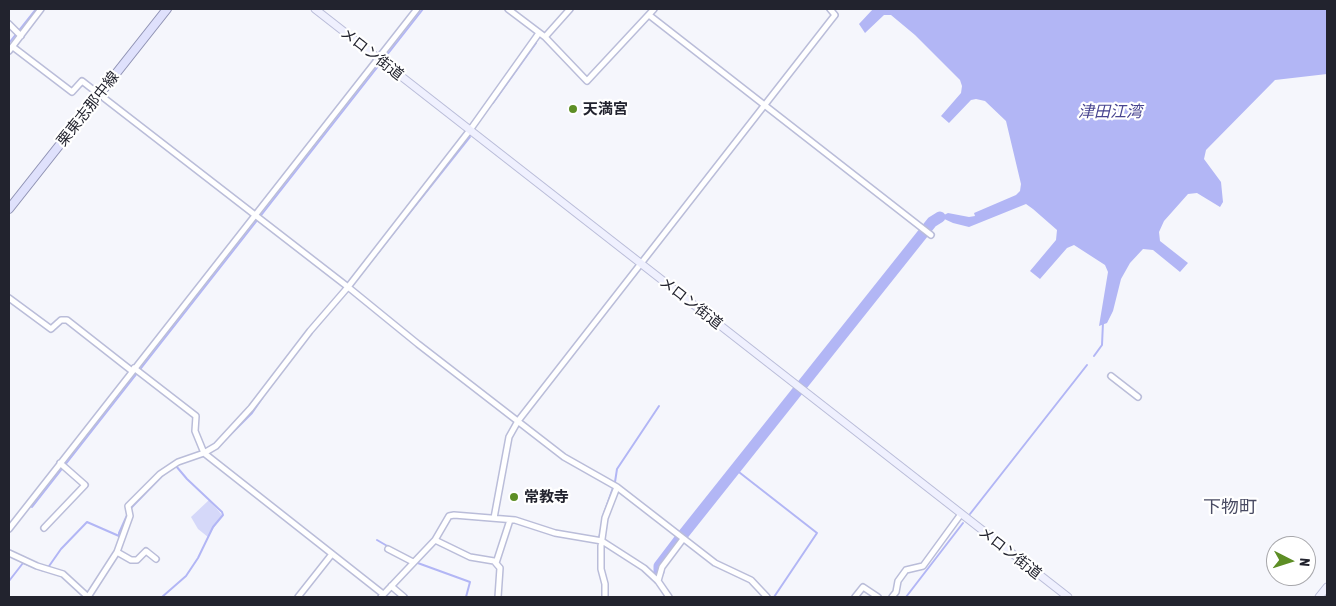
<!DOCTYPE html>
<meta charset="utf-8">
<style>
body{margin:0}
#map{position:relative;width:1336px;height:606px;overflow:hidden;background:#f5f6fc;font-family:"Asap Condensed",sans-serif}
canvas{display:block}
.frame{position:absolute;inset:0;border:10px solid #22232e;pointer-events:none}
.north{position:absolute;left:1266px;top:536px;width:50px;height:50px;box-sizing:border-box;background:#fff;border:1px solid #a7a7ab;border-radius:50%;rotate:95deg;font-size:14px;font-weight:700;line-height:20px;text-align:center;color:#22232e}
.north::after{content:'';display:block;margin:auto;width:18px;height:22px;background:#5d8e25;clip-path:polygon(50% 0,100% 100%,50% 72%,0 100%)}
</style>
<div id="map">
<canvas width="1336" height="606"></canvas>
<div class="frame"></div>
<div class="north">N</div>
</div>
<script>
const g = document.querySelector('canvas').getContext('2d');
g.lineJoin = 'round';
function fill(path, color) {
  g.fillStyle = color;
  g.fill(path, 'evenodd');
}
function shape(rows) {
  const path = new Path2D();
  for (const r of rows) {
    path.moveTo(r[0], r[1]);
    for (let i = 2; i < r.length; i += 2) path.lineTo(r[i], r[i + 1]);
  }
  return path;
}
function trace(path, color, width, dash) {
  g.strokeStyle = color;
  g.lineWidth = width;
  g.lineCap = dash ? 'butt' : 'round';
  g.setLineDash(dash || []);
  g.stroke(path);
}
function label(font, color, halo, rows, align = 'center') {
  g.font = font + ' "Asap Condensed","Noto Sans JP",sans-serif';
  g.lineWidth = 4.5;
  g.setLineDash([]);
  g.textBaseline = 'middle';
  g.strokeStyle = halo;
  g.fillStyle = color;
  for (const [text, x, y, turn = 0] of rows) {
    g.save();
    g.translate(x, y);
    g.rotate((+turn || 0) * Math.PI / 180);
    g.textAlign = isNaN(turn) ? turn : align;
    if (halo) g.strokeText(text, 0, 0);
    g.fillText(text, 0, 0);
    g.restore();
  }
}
fill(shape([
 [209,500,222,515,208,537,198,529,191,517]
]), '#d5d8f9');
fill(shape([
 [873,9,1327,9,1327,74,1275,80,1206,150,1204,159,1221,182,1223,202,1220,207,1197,193,1188,194,1164,221,1159,232,1160,241,1188,263,1180,272,1153,250,1143,249,1130,263,1121,279,1113,311,1107,323,1099,326,1108,272,1105,265,1074,245,1067,248,1040,279,1030,271,1056,240,1057,230,1033,209,1026,204,969,227,953,223,940,217,948,213,969,217,975,216,974,213,1016,195,1020,191,1021,184,1006,121,985,101,976,99,971,100,949,123,941,116,961,93,962,86,960,80,915,35,891,15,884,15,865,33,859,24]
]), '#b2b6f5');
trace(shape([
 [9,43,36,9],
 [493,103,536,43],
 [350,288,470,137],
 [308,337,316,327],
 [1094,356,1102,345,1103,322],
 [225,440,252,413,263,397],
 [199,457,216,448],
 [735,469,817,533,774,597],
 [32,507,423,9],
 [130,509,165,473],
 [970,514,1087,365],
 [599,539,604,513,615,482,617,469,659,406],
 [377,540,389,547],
 [119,541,119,533,128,513],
 [415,562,470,582,466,597],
 [47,569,61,549,87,522,119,536],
 [9,581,23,563,44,571],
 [162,597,186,576,198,558,213,527,223,515,222,512,187,479,176,466],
 [906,597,963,523]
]), '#b2b6f5', 2);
trace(shape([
 [659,572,659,566,678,541,932,222,940,217]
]), '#b2b6f5', 11);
const street = shape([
 [508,9,545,37,587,81,654,9],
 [649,15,931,235],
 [9,24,21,36],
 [545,37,570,9],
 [13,47,72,92,82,81,348,287,418,344,564,457,617,487,715,563,751,580,767,597],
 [9,51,41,9],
 [9,298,51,329,61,320,67,320,132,371],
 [134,368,196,416,195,431,204,453,383,594],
 [1111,376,1138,397],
 [494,518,509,437,518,421,831,20,835,15,830,9],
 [44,528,85,485,60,463],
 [9,529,417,9],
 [435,540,470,557,494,561,500,568,498,597],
 [388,549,413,562],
 [117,552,131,560,137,560,146,551,156,559],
 [9,553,37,566,63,574,88,597],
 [496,563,510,520],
 [658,581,662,567,683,539],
 [391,586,404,597],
 [88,597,117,552,130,516,128,506,160,474,178,462,204,453,216,446,251,408,310,331,348,287,470,130,539,33],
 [298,597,332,554],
 [381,597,435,540,449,516,454,515,515,520,555,533,602,541,644,568,658,581,669,597],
 [605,597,605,584,601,569,601,546,605,518,617,487],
 [855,597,863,587,878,597],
 [892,597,896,592,898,581,906,570,923,566,961,514]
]);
const secondary = shape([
 [315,9,1068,597],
 [1319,597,1327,587]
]);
const primary = shape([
 [9,209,167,9]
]);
trace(street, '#babdd9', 8);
trace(secondary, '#babdd9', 9);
trace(primary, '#8f92b3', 10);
trace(street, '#fff', 5);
trace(secondary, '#eff0fe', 7);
trace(primary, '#dfe1fc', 8);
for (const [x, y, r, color] of [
 [573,109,5,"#5d8e25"],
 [514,497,5,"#5d8e25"]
]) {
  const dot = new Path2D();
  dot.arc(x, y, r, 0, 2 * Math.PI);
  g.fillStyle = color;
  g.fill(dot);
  trace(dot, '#fff', 2);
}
label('15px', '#22232e', '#fff', [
 ["メロン街道",372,54,38],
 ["栗東志那中線",88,109,-52],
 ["メロン街道",691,303,38],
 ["メロン街道",1010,553,38]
]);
label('bold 15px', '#22232e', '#fff', [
 ["天満宮",583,109],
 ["常教寺",524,497]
], 'left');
label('italic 16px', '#484590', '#fff', [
 ["津田江湾",1110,112]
]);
label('18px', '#494b63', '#fff', [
 ["下物町",1230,507]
]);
</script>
